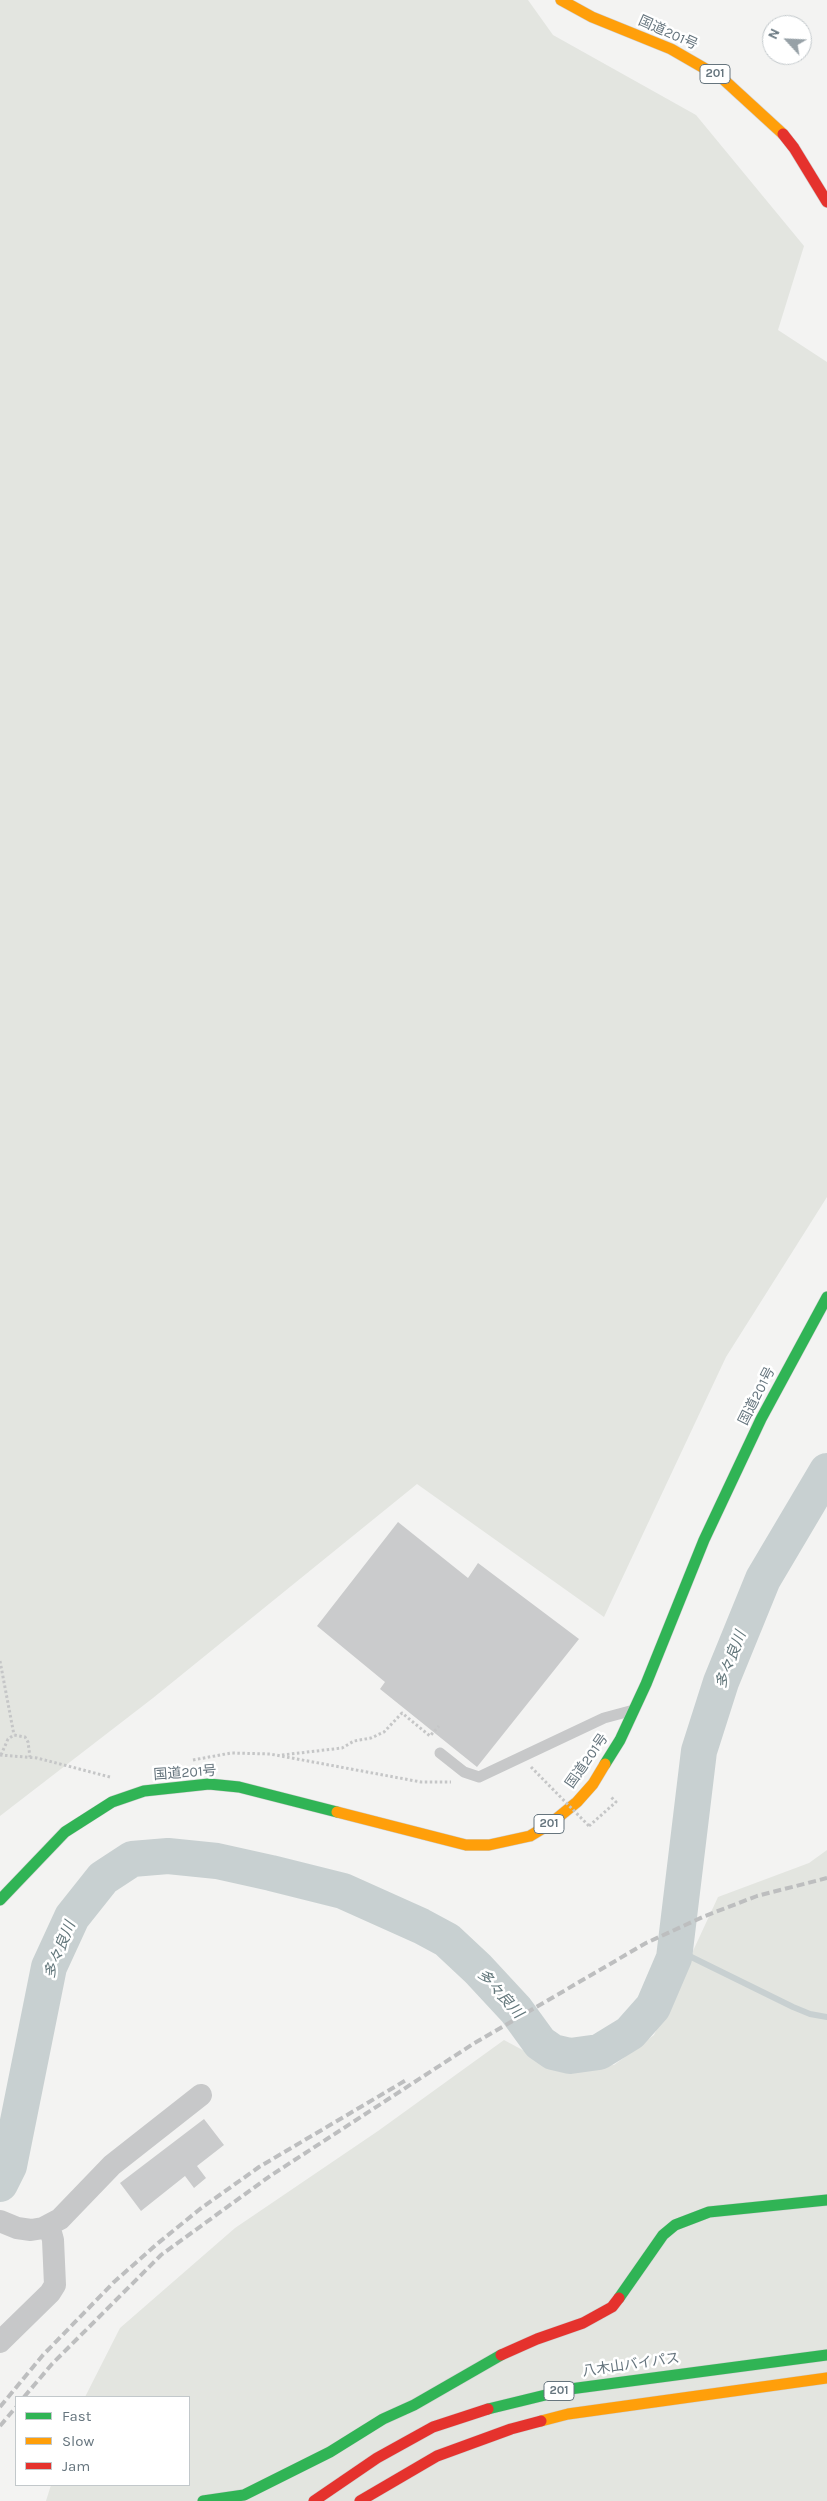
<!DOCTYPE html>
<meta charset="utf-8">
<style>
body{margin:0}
#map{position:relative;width:827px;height:2501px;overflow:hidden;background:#f3f3f2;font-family:Karla,sans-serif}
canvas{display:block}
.legend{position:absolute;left:15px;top:2396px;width:175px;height:90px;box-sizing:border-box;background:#fff;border:1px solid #c2c8cb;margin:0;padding:6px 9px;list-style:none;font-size:15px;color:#66757e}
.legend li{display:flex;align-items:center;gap:10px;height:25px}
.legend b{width:25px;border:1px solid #c2c8cb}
.north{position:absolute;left:762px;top:15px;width:50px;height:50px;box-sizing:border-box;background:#fff;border:1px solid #c2c8cb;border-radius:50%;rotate:295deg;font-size:14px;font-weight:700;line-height:20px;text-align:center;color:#66757e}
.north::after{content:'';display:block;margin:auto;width:18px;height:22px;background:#97a1a7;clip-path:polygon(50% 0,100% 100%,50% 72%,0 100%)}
</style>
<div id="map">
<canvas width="827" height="2501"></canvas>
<ul class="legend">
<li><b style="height:6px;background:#30b455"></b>Fast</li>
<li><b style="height:6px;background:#ff9f0a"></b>Slow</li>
<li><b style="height:6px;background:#e5322d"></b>Jam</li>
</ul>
<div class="north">N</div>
</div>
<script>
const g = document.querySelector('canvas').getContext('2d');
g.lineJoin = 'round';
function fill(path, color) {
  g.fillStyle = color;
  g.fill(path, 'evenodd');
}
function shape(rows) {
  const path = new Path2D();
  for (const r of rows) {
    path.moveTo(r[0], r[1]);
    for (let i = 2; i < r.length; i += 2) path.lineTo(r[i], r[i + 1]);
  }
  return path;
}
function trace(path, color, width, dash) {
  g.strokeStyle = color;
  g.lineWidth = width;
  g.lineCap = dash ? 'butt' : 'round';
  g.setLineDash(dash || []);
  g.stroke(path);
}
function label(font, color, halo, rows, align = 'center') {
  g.font = font + ' Karla,"Noto Sans JP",sans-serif';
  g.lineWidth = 5;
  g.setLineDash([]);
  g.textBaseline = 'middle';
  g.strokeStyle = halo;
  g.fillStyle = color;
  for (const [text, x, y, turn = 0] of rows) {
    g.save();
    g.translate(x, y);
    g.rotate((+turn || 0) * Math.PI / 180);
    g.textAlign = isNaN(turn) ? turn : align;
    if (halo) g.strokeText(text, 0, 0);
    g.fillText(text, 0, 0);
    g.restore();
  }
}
fill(shape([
 [0,0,528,0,553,35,696,115,804,246,778,330,827,362,827,1197,726,1357,604,1617,417,1484,153,1698,0,1816],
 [827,1850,827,2501,46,2501,51,2485,189,2485,189,2397,85,2397,120,2328,235,2228,378,2131,504,2040,556,2068,614,2065,654,2035,718,1897,809,1863]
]), '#e3e5e0');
trace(shape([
 [675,1949,793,2007,810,2014,827,2017],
 [0,2154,9,2166]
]), '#c8d0d1', 6);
trace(shape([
 [0,2184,9,2166,49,1967,72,1917,103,1878,132,1859,168,1856,217,1861,271,1873,343,1891,421,1926,447,1940,478,1969,516,2010,540,2043,553,2052,570,2056,599,2052,630,2033,653,2007,674,1958,699,1751,721,1682,763,1579,827,1471]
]), '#c8d0d1', 36);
fill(shape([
 [398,1522,468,1578,478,1563,579,1639,477,1767,380,1689,385,1682,317,1626],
 [204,2119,224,2145,197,2166,206,2178,194,2188,185,2176,141,2211,120,2183]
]), '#cacbcc');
const fast = shape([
 [605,1764,620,1740,646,1684,704,1540,761,1419,827,1297],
 [0,1900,65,1832,112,1802,144,1791,209,1784,239,1787,337,1812],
 [619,2298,663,2235,675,2225,709,2212,827,2200],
 [488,2409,570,2389,827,2355],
 [203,2501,244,2495,330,2452,383,2419,414,2405,501,2355]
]);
const slow = shape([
 [561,0,592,17,671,49,723,79,783,134],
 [337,1812,466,1845,489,1845,530,1836,550,1824,577,1802,593,1784,605,1764],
 [541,2421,568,2414,827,2378]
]);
const jam = shape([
 [783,134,794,148,827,202],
 [501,2355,537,2339,583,2323,612,2307,619,2298],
 [314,2501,377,2458,433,2427,488,2409],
 [360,2501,437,2456,511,2429,541,2421]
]);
trace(fast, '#d0d0d0', 12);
trace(slow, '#d0d0d0', 12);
trace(jam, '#d0d0d0', 12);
trace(shape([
 [0,1661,14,1735],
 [0,1755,37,1758,110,1777],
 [1,1755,8,1739,14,1735,25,1737,28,1742,30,1757],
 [282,1755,342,1748,354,1741,371,1738,384,1732,402,1713,430,1736,439,1726],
 [193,1760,231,1753,270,1754,421,1782,451,1782],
 [589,1826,616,1802,611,1797]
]), '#c5c6c7', 3, [2.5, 2.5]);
trace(shape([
 [440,1753,464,1772,479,1777,604,1718,630,1711]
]), '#c7c8c9', 11);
trace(shape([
 [0,2221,17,2228,31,2230,43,2228,60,2219,112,2165,201,2095],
 [0,2342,50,2293,55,2285,53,2240,49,2225]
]), '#c7c8c9', 22);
trace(fast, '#30b455', 11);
trace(slow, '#ff9f0a', 11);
trace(jam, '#e5322d', 11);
trace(shape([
 [24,2397,52,2364,161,2255,270,2176,473,2044,646,1943,705,1916,757,1896,827,1878],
 [0,2407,43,2355,114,2282,157,2244,200,2209,259,2167,408,2079],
 [0,2426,16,2407]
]), '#bdbebf', 4, [8, 4]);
trace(shape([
 [531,1767,589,1826]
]), '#c5c6c7', 3, [2.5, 2.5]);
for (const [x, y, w] of [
 [715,74,30],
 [549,1824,30],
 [559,2391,30]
]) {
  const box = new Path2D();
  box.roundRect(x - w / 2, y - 9.5, w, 19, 4);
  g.fillStyle = '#fff';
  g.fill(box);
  trace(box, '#66757e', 1);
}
label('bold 12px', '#66757e', null, [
 ["201",715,74],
 ["201",549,1824],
 ["201",559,2391]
]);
label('14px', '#66757e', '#fff', [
 ["国道201号",668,33,24],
 ["国道201号",757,1396,-63],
 ["国道201号",587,1761,-55],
 ["国道201号",185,1773,-4],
 ["八木山バイパス",631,2365,-8]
]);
label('italic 15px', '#63777b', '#fff', [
 ["多々良川",731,1660,-69],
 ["多々良川",60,1950,-68],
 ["多々良川",500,1994,48]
]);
</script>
